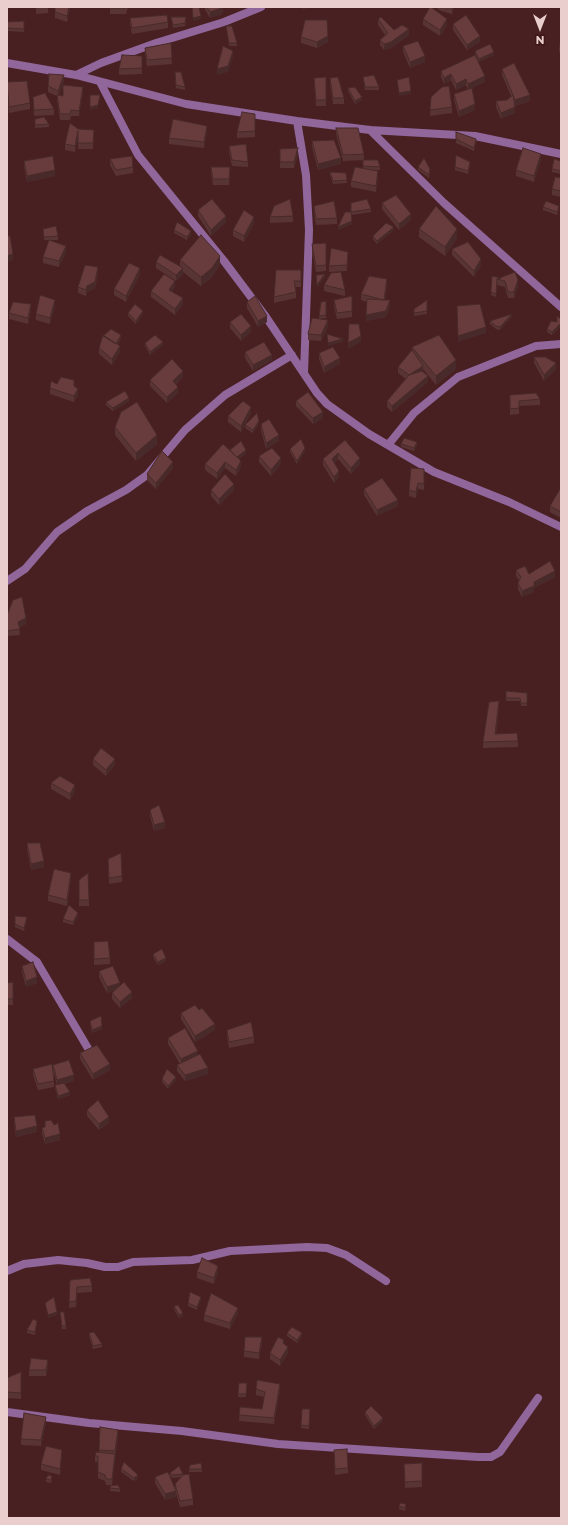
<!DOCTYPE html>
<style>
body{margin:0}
#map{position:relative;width:568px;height:1525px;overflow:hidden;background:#492022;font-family:Montserrat,sans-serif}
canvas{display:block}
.frame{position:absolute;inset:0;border:8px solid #e9cecd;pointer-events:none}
.north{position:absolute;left:520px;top:8px;width:40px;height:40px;-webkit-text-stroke:3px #3e1618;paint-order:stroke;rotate:180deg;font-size:11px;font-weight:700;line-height:16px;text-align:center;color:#e9cecd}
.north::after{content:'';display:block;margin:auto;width:14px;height:18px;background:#e9cecd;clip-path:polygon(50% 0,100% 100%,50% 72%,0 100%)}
</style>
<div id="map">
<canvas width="568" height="1525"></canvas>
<div class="frame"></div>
<div class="north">N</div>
</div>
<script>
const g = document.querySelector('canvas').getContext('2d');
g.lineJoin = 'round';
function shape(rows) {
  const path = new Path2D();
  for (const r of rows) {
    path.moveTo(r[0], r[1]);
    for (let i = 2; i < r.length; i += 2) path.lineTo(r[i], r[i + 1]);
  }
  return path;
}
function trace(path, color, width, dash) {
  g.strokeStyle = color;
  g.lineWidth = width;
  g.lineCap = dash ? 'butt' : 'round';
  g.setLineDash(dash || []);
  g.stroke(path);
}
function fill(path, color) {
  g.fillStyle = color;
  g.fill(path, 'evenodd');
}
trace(shape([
 [7,63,76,75,186,104,297,121,370,130,475,136,561,154],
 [76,75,101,63,156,43,224,22,261,7],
 [100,82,138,155,224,261,266,317,317,393,327,404,369,434,434,472,509,502,561,527],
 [297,121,306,175,309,230,304,373],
 [370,130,444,203,561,307],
 [388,445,414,413,458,377,536,346,561,344],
 [7,581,25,569,57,532,87,511,126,490,147,475,185,430,225,395,292,355],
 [7,939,37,962,89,1050],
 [7,1271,24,1264,58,1260,87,1263,105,1267,118,1267,133,1262,192,1260,230,1251,307,1247,327,1248,346,1255,386,1281],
 [7,1412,89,1423,182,1431,278,1444,478,1457,491,1457,500,1452,538,1398]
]), '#90669b', 8);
fill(shape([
 [36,7,48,7,48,13,36,14],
 [70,7,67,22,55,18,55,12],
 [110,7,128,7,126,14,110,14],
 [205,7,223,7,222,14,210,18,205,10],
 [435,7,454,7,452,14,441,11],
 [171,17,186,20,185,26,173,28],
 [130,18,168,22,168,28,132,34,130,24],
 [378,19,394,30,409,35,391,48,384,50,380,45,380,40,385,35,378,25],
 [423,19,447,25,440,36,423,25],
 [24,21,24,32,7,31,7,22],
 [453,24,480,42,467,50,453,30],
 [226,26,237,43,237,46,229,46],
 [301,37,328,42,317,48,301,43],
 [171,43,172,64,147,66,145,54,145,48],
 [561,44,561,56,559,51,559,45],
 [403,46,425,62,410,68,403,52],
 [475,51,494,55,479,62,475,54],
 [142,68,142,74,119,75,119,69],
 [502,69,530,101,515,106,515,104,515,113,501,119,496,107,496,101,507,100,511,96,502,75],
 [441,71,485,82,469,89,475,110,459,117,454,100,454,94,468,90,466,85,456,90,451,80,444,84,441,77],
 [175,72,185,87,185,90,176,88],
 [326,77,326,106,316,106,314,78],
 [363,77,379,87,379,90,365,90],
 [330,78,344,98,344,104,333,104,330,84],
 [64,81,59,95,63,96,83,93,79,116,71,116,70,120,60,120,57,101,57,96,48,92,48,86],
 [7,82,30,103,30,109,9,113,7,90],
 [348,88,362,100,355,104,348,91],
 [33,97,54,109,54,115,34,116],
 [431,97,452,107,452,113,430,116],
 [255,114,255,137,237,138,237,132],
 [35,119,49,124,49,127,35,128],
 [336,128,364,154,364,160,343,161,336,134],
 [78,129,94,136,93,149,78,149,78,137,75,152,65,150,65,144],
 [207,132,204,148,169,144,169,138],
 [456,132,476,142,474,151,456,143],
 [312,141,341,164,318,170,312,147],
 [229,146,248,162,248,167,232,166,229,152],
 [280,149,298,154,294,168,280,168],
 [110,159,133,167,133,173,116,176,110,165],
 [363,160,380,167,380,170,370,170,378,177,376,192,351,187,351,181,363,169],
 [541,160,534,182,516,176,516,170],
 [24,161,55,176,27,182,24,167],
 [561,161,561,174,552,172,552,169],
 [470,165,468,174,455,170,455,167],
 [211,167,230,173,229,185,213,185,211,173],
 [418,167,430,172,429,178,418,170],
 [330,172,346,173,347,183,333,184,330,175],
 [561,178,561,197,552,195,552,189],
 [382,203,411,220,399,230,382,209],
 [314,206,337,218,337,224,316,225,314,212],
 [543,207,559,209,557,215,543,210],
 [371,209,371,212,351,215,352,224,338,230,351,212],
 [198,210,226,222,211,236,198,216],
 [293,216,293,222,270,223,270,217],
 [254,223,244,242,233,236,233,230],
 [43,229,58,236,58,240,44,240],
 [419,229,457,238,445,256,419,237],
 [174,230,191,234,187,240,174,233],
 [394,230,377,244,373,239,373,236],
 [326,243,326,271,316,272,312,250,312,244],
 [452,249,481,265,474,277,452,255],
 [66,252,59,267,43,263,43,257],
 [348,252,347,271,329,272,329,266],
 [180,260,220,265,212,277,201,286,183,272,183,274,176,281,156,268,156,262,180,266],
 [301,270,301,287,295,287,296,292,296,298,274,303,274,297],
 [98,273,95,288,87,292,86,296,78,293,78,287],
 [140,274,126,302,114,295,114,289],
 [492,276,518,286,514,298,508,298,505,287,497,285,496,297,491,295],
 [324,285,345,290,345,296,324,291],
 [387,285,385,300,390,306,386,317,366,321,367,302,361,300,361,294],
 [175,287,172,291,183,304,175,315,151,297,151,291],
 [352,296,352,317,337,319,334,306,334,300],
 [427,300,427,314,414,316,414,313],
 [326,301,326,318,319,319,319,316],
 [247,302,267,322,258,327,247,308],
 [55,306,50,324,36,320,36,314],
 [31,310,28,324,9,319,9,313],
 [128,313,143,314,136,324,128,316],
 [512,317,500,330,496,329,490,324,490,321],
 [561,319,561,326,552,335,547,332,547,329,557,322],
 [230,322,251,332,241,341,230,328],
 [328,326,321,341,308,340,308,334],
 [121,338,118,345,120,352,112,365,99,354,99,348],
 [145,343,163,345,150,355,145,346],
 [412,347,456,369,436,385,423,369,423,371,428,382,392,412,387,407,387,401,406,379,398,373,398,367,412,350],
 [245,352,272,360,253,371,245,358],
 [319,353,340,364,324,373,319,359],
 [534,357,556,369,544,381,534,363],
 [183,377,176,384,178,393,167,403,150,386,150,380],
 [57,384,78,395,74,402,50,394,50,388],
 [510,395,540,399,540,405,519,406,519,414,510,415],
 [129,401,113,411,106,405,106,402],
 [296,401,323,418,313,424,296,406],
 [251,413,241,432,228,422,228,416],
 [259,424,253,433,245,428,245,425],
 [261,424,279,441,266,449,261,430],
 [115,427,157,444,136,461,115,435],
 [345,440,360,464,351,474,338,459,334,463,339,477,334,483,323,465,323,459],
 [401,444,417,445,414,451,401,447],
 [290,449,305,451,297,464,290,452],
 [230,451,246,453,239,459,241,467,236,476,225,468,217,479,205,470,205,464],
 [259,456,281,464,271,476,259,462],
 [173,468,156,489,147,480,147,474],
 [424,469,424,490,418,489,416,498,409,496,409,490],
 [364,489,398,506,377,516,364,495],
 [211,490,234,490,219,505,211,496],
 [561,490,561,518,550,512,550,506],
 [516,570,529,574,555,577,534,588,534,592,522,597,518,589,518,583,519,581,516,576],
 [7,615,26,624,19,627,20,635,7,636],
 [506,691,527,693,527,706,521,706,520,701,506,701],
 [499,707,496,734,518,741,518,747,483,748,483,742],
 [93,759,115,765,106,776,93,765],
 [51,783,75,791,70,800,51,789],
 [150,810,165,828,154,831,150,816],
 [27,843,44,867,31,870,27,849],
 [108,859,122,876,122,882,109,884],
 [71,879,67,906,48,901,48,895],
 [79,880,89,900,89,906,79,906],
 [15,916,27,920,24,931,15,927],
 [78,916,73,925,63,922,63,919],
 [94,942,110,958,110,964,94,965],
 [153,954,166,961,158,965,153,957],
 [22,966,37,983,26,987,22,972],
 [99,971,120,986,132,998,120,1008,112,999,112,993,115,990,107,993,99,977],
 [7,983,13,999,13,1005,7,1005],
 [181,1013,215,1030,195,1042,181,1019],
 [90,1021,102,1029,92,1033,90,1024],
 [227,1030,254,1037,254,1043,229,1048,227,1036],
 [168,1038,198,1055,208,1074,185,1081,177,1071,177,1065,180,1064,168,1044],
 [80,1053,110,1070,93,1080,80,1059],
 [53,1065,74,1081,64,1084,70,1095,58,1099,55,1088,55,1085,57,1085,54,1073,54,1087,38,1090,33,1075,33,1069],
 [162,1079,176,1080,168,1089,162,1082],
 [87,1110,109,1123,99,1130,87,1116],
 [14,1117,37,1132,16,1137,14,1123],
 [54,1125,60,1140,45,1144,42,1134,42,1128],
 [197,1272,218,1272,214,1284,197,1278],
 [70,1280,92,1286,92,1292,77,1293,76,1307,69,1308],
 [201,1300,197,1310,188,1306,188,1303],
 [174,1306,183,1316,179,1318,174,1309],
 [60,1312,66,1326,66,1329,62,1329],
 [238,1314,230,1329,204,1321,204,1315],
 [37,1324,35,1335,27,1333,27,1330],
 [89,1333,102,1344,102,1347,93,1349,89,1336],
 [287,1333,302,1336,297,1343,287,1336],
 [262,1343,259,1359,244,1357,244,1351],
 [284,1344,288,1353,280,1366,270,1359,270,1353],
 [48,1366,46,1376,29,1376,29,1370],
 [7,1378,21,1378,21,1399,7,1398],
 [239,1383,247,1383,246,1397,238,1397],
 [256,1389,280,1390,274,1424,239,1421,240,1407,262,1409,264,1397,256,1395],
 [302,1409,310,1409,309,1429,301,1428],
 [365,1412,383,1421,374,1429,365,1415],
 [46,1423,41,1446,21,1445,21,1439],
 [100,1427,118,1436,112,1485,106,1485,105,1481,98,1478,98,1462,95,1462,95,1456,99,1453],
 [334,1450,348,1468,348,1473,335,1475],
 [62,1456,60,1475,41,1470,41,1464],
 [422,1463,422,1487,405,1488,404,1464],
 [121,1469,138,1478,134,1481,121,1472],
 [189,1469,202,1469,202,1472,189,1472],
 [170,1473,183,1474,183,1476,193,1499,193,1505,180,1507,175,1490,175,1484,182,1477,172,1478,170,1476],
 [155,1477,176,1497,165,1500,155,1483],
 [46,1479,52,1479,51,1483,46,1482],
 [110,1488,120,1489,120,1492,110,1491],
 [399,1506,406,1507,405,1511,399,1509]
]), '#593434');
fill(shape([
 [69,7,70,7,67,22,67,16],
 [223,7,222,14,210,18,210,12],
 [302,7,311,7,302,10],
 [452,7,454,7,452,14],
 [201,16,201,19,193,21,193,18],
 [447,19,447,25,440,36,440,30],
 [409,29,409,35,391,48,384,50,384,44],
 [328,36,328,42,317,48,317,42],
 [480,36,480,42,467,50,467,45],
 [233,51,233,57,228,72,217,75,217,69],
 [494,52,494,55,479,62,479,59],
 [425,56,425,62,410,68,410,62],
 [451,74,451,80,444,84,444,78],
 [64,75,64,81,58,96,58,91],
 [485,76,485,82,468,90,468,84],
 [466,79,466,85,456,90,456,84],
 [83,87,83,93,79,116,79,111],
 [411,91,411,94,399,96,399,93],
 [100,95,100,98,98,108,90,110,90,107],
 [530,95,530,101,515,106,515,100],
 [362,97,362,100,355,104,355,101],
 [475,104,475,110,459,117,459,111],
 [515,107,515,113,501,119,501,113],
 [207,126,207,132,204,148,204,142],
 [78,131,78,137,75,152,75,146],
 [298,148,298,154,294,168,294,162],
 [541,154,541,160,534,182,534,176],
 [341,158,341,164,318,170,318,164],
 [55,170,55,176,27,182,27,176],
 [378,171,378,177,376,192,376,186],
 [411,214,411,220,399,230,399,224],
 [226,216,226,222,211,236,211,230],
 [254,217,254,223,244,242,244,236],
 [352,221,352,224,338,230,338,227],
 [394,227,394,230,377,244,377,241],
 [457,229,457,238,445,256,445,247],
 [191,231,191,234,187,240,187,237],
 [66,246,66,252,59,267,59,261],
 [13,254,13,260,7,262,7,256],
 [220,256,220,265,212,277,201,286,201,277],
 [481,259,481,265,474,277,474,271],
 [98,267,98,273,95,288,87,292,86,296,86,290,87,286],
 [140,268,140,274,126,302,126,296],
 [183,268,183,274,176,281,176,275],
 [325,274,325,277,317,288,317,285],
 [387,279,387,285,384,306,384,300],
 [518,280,518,286,514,298,514,292],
 [175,281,175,287,169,296,169,290],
 [183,298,183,304,175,315,175,309],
 [55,300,55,306,50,324,50,318],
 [390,300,390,306,386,317,366,321,366,315],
 [31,304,31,310,28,324,28,318],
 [143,311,143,314,136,324,136,321],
 [512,314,512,317,500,330,500,327],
 [267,316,267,322,258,327,258,321],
 [328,320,328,326,321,341,321,335],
 [561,323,561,326,552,335,552,332],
 [251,326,251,332,241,341,241,335],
 [486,327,486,333,458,342,458,336],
 [121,335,121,338,116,347,116,344],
 [361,336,361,342,348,349,348,343],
 [343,339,343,342,328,346,328,343],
 [163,342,163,345,150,355,150,352],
 [120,346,120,352,112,365,112,359],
 [272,355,272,360,253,371,253,365],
 [340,358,340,364,324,373,324,367],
 [456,360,456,369,436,385,436,376],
 [556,363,556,369,544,381,544,375],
 [423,366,423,372,409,375],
 [183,371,183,377,173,386,173,381],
 [428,376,428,382,392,412,392,406],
 [178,387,178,393,167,403,167,397],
 [78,389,78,395,74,402,74,396],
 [129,398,129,401,113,411,113,408],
 [251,407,251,413,241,432,241,426],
 [323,412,323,418,313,424,313,418],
 [259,421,259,424,253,433,253,430],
 [157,435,157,444,136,461,136,453],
 [279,435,279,441,266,449,266,443],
 [417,442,417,445,414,451,414,448],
 [305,448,305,451,297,464,297,461],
 [246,450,246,453,237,460,237,457],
 [338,453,338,459,332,465,332,459],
 [281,458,281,464,271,476,271,470],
 [360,458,360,464,351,474,351,468],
 [241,461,241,467,236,476,236,470],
 [173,462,173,468,156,489,156,483],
 [225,462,225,468,217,479,217,473],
 [339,471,339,477,334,483,334,477],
 [418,483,418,489,416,498,416,492],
 [234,484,234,490,219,505,219,499],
 [398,500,398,506,377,516,377,510],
 [555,571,555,577,534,588,534,592,522,597,522,591,534,582],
 [26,618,26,624,18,628,18,622],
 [499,701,499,707,495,740,495,734],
 [115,759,115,765,106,776,106,770],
 [75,785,75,791,70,800,70,794],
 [165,822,165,828,154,831,154,825],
 [44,861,44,867,31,870,31,864],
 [71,873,71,879,67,906,67,900],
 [78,913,78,916,73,925,73,922],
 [27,917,27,920,24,931,24,928],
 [166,958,166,961,158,965,158,962],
 [37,977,37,983,26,987,26,981],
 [120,983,120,989,107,993,107,987],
 [132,992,132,998,120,1008,120,1002],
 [215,1024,215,1030,195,1042,195,1036],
 [102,1026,102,1029,92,1033,92,1030],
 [198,1051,198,1057,181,1065,181,1059],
 [110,1064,110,1070,93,1080,93,1074],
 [208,1068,208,1074,185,1081,185,1075],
 [74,1075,74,1081,57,1086,57,1080],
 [176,1077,176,1080,168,1089,168,1086],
 [70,1092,70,1095,58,1099,58,1096],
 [109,1117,109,1123,99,1130,99,1124],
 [37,1126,37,1132,16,1137,16,1131],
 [60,1134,60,1140,45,1144,45,1138],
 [218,1266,218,1272,214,1284,214,1278],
 [201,1297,201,1300,197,1310,197,1307],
 [238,1308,238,1314,230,1329,230,1323],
 [57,1312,57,1315,48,1318,48,1315],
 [183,1313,183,1316,179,1318,179,1315],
 [302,1333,302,1336,297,1343,297,1340],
 [262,1337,262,1343,259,1359,259,1353],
 [288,1347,288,1353,280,1366,280,1360],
 [48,1360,48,1366,46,1376,46,1370],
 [280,1384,280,1390,274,1424,274,1418],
 [46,1417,46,1423,41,1446,41,1440],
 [383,1418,383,1421,374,1429,374,1426],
 [118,1430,118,1436,112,1485,112,1479],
 [62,1450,62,1456,60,1475,60,1469],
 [138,1475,138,1478,134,1481,134,1478],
 [176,1491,176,1497,165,1500,165,1494]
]), '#492a2a');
const building = shape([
 [55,7,69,7,67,16,55,12,55,7],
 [110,7,126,7,126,8,110,8,110,7],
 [192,7,199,7,201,16,193,18,192,7],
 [207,7,222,7,222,8,210,12,207,7],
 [430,7,431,7,447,19,440,30,423,19,430,7],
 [167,15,168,22,132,28,130,18,167,15],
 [466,15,480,36,467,45,453,24,466,15],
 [171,17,186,17,185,23,173,25,171,17],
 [381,17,394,30,402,25,409,29,391,42,384,44,380,40,388,33,378,19,381,17],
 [305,20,327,20,328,36,317,42,301,37,305,20],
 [24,21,24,29,7,28,7,22,24,21],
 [226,26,232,26,237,43,229,43,226,26],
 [418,41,425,56,410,62,403,46,418,41],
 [171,43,172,58,147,60,145,48,171,43],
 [490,44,494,52,479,59,475,51,490,44],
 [561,44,561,50,559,45,561,44],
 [223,46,233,51,228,66,217,69,223,46],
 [122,55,142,56,142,68,119,69,122,55],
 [475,55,485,76,468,84,466,79,456,84,451,74,444,78,441,71,475,55],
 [514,63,530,95,515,100,513,95,515,107,501,113,496,101,507,100,513,95,502,69,514,63],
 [175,72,181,72,185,87,176,85,175,72],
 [49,74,64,75,58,91,48,86,49,74],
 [374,75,379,87,365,87,363,77,374,75],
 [326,77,326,100,316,100,314,78,326,77],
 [338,77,344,98,333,98,330,78,338,77],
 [409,77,411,91,399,93,397,80,409,77],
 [27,81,30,103,9,107,7,82,27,81],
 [63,85,83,87,79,111,71,110,70,114,60,114,57,95,63,96,63,85],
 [449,86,452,107,430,110,431,97,442,87,449,86],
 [355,87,362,97,355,101,348,88,355,87],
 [472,88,475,104,459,111,454,94,472,88],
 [45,93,54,109,34,110,33,97,45,93],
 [90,95,100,95,98,105,90,107,90,95],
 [242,112,255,114,255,131,237,132,242,112],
 [44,117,49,124,35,125,35,119,44,117],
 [173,119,207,126,204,142,169,138,173,119],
 [70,123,78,129,94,130,93,143,78,143,78,131,75,146,65,144,70,123],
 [336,128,358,128,364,154,343,155,336,128],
 [456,132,476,139,474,148,456,139,456,132],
 [334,140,341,158,318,164,312,141,334,140],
 [246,144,248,162,232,160,229,146,246,144],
 [298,148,294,162,280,162,280,149,298,148],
 [523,148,541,154,534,176,516,170,523,148],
 [456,155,470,162,468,171,455,167,456,155],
 [53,156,55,170,27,176,24,161,53,156],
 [132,156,133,167,116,170,110,159,132,156],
 [424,158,430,169,429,175,418,167,424,158],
 [554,159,561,161,561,171,552,169,554,159],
 [363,160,378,160,380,167,363,166,363,160],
 [211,167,230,167,229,179,213,179,211,167],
 [355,167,378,171,376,186,351,181,355,167],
 [330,172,346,173,347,180,333,181,330,172],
 [555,177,561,178,561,191,552,189,555,177],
 [396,195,411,214,399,224,382,203,396,195],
 [212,199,226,216,211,230,198,210,212,199],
 [290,199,293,216,270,217,274,206,290,199],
 [367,199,371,209,351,212,352,221,338,227,345,212,351,212,351,203,367,199],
 [334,201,337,218,316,219,314,206,334,201],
 [546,201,559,206,557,212,543,207,546,201],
 [436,206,457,229,445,247,419,229,436,206],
 [244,210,254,217,244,236,233,230,244,210],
 [177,222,191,231,187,237,174,230,177,222],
 [386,223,394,227,377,241,373,236,386,223],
 [56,226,58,236,44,237,43,229,56,226],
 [201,235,220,256,212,268,201,277,180,260,201,235],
 [7,236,10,236,13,254,7,256,7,236],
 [49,240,66,246,59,261,43,257,49,240],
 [468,242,481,259,474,271,452,249,468,242],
 [326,243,326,265,316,266,312,244,326,243],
 [331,248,348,252,347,265,329,266,331,248],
 [160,255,183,268,176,275,156,262,160,255],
 [129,263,140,268,126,296,114,289,129,263],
 [85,265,98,267,95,282,87,286,86,290,78,287,85,265],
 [276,270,301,270,301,281,294,281,296,292,274,297,276,270],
 [341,272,345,290,324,285,331,273,341,272],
 [515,272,518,280,514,292,508,292,505,281,497,279,515,272],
 [164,274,175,281,169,290,183,298,175,309,151,291,164,274],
 [325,274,317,285,316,275,325,274],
 [369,276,387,279,384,300,390,300,386,311,366,315,367,299,384,300,361,294,369,276],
 [492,276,501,278,497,279,496,294,491,292,492,276],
 [40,295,55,300,50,318,36,314,40,295],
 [255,296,267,316,258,321,247,302,255,296],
 [352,296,352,311,337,313,334,300,352,296],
 [427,300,427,311,414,313,414,309,427,300],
 [326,301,326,315,319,316,321,302,326,301],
 [13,302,31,304,28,318,9,313,13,302],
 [135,304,143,311,136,321,128,313,135,304],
 [480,304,486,327,458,336,457,306,480,304],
 [241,314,251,326,241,335,230,322,241,314],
 [512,314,500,327,496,326,490,321,512,314],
 [557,316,561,319,561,323,552,332,547,329,551,321,557,322,557,316],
 [312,318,328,320,321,335,308,334,312,318],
 [349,324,359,324,361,336,348,343,349,324],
 [111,329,121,335,116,344,103,336,111,329],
 [327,334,343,339,328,343,327,334],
 [103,335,120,346,112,359,99,348,103,335],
 [155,335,163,342,150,352,145,343,155,335],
 [439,335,456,360,436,376,412,347,439,335],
 [264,342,272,355,253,365,245,352,264,342],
 [333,347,340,358,324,367,319,353,333,347],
 [412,350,423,366,409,375,422,371,428,376,392,406,387,401,409,375,398,367,412,350],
 [534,357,545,357,556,363,544,375,534,357],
 [172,359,183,371,173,381,178,387,167,397,150,380,172,359],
 [61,377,74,380,74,386,78,389,74,396,50,388,51,381,57,384,61,377],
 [125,391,129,398,113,408,106,402,125,391],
 [308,392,323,412,313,418,296,401,308,392],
 [536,393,540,399,519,401,519,408,510,409,510,395,536,393],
 [243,401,251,407,241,426,228,416,243,401],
 [137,402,157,435,136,453,115,427,121,412,137,402],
 [257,413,259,421,253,430,245,425,257,413],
 [269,419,279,435,266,443,261,424,269,419],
 [404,438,417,442,414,448,401,444,404,438],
 [301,439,305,448,297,461,290,449,301,439],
 [345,440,360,458,351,468,338,453,332,459,339,471,334,477,323,459,345,440],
 [241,441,246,450,237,457,230,450,241,441],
 [223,444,241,461,236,470,225,462,217,473,205,464,223,444],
 [272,448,281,458,271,470,259,456,272,448],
 [162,451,173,462,156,483,147,474,162,451],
 [411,468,424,469,424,484,418,483,416,492,409,490,411,468],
 [225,474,234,484,219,499,211,490,225,474],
 [382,478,398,500,377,510,364,489,382,478],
 [560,489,561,490,561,512,550,506,560,489],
 [550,561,555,571,534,582,534,586,522,591,518,583,521,577,516,570,525,566,529,574,550,561],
 [22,597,26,618,18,622,20,629,7,631,7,615,13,600,22,597],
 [506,691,527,693,527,703,521,703,520,698,506,698,506,691],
 [499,701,495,734,517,733,518,741,483,742,489,702,499,701],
 [101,748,115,759,106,770,93,759,101,748],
 [60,776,75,785,70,794,51,783,60,776],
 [159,805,165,822,154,825,150,810,159,805],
 [27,843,40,843,44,861,31,864,27,843],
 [121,853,122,876,109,878,108,859,121,853],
 [54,869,71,873,67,900,48,895,54,869],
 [88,873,89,900,79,900,79,880,88,873],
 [69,905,78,913,73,922,63,919,69,905],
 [15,916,27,917,24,928,15,924,15,916],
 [108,941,110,958,94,959,94,942,108,941],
 [162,949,166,958,158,962,153,954,162,949],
 [33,962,37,977,26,981,22,966,33,962],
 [113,966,120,983,107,987,99,971,113,966],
 [13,982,13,999,7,999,7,983,13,982],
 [124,982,132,992,120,1002,112,993,124,982],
 [195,1005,199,1010,202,1008,215,1024,195,1036,181,1013,195,1005],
 [101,1016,102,1026,92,1030,90,1021,101,1016],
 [251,1022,254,1037,229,1042,227,1030,251,1022],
 [185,1028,198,1051,181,1059,168,1038,185,1028],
 [97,1045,110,1064,93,1074,80,1053,97,1045],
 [200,1054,208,1068,185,1075,177,1065,200,1054],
 [69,1060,74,1075,57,1080,53,1065,69,1060],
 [52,1064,54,1081,38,1084,33,1069,52,1064],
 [167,1069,176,1077,168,1086,162,1079,167,1069],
 [64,1083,70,1092,58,1096,55,1085,64,1083],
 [98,1100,109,1117,99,1124,87,1110,98,1100],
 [35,1115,37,1126,16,1131,14,1117,35,1115],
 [51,1120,54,1125,58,1123,60,1134,45,1138,42,1128,45,1127,45,1121,51,1120],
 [202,1258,218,1266,214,1278,197,1272,202,1258],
 [90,1278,92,1286,77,1287,76,1301,69,1302,70,1280,90,1278],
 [190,1292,201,1297,197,1307,188,1303,190,1292],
 [211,1293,238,1308,230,1323,204,1315,211,1293],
 [54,1297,57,1312,48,1315,45,1303,54,1297],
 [178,1305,183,1313,179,1315,174,1306,178,1305],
 [60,1312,64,1312,66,1326,62,1326,60,1312],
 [33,1319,37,1321,35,1332,27,1330,33,1319],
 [292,1327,302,1333,297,1340,287,1333,292,1327],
 [94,1332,102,1344,93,1346,89,1333,94,1332],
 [245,1337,262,1337,259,1353,244,1351,245,1337],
 [278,1337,284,1340,283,1343,288,1347,280,1360,270,1353,278,1337],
 [31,1358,48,1360,46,1370,29,1370,31,1358],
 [21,1372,21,1393,7,1392,7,1378,21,1372],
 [257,1380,280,1384,274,1418,239,1415,240,1407,262,1409,265,1392,256,1389,257,1380],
 [239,1383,247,1383,246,1394,238,1394,239,1383],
 [371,1406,383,1418,374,1426,365,1412,371,1406],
 [302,1409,310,1409,309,1426,301,1425,302,1409],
 [24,1413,46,1417,41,1440,21,1439,24,1413],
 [100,1427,118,1430,115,1451,99,1450,100,1427],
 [46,1446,62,1450,60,1469,41,1464,46,1446],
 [347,1449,348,1468,335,1469,334,1450,347,1449],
 [96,1452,115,1454,112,1479,106,1479,105,1475,98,1472,98,1456,95,1456,96,1452],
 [124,1462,138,1475,134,1478,121,1469,124,1462],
 [201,1463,202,1469,189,1469,190,1465,201,1463],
 [422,1463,422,1481,405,1482,404,1464,422,1463],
 [179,1466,183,1474,172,1475,170,1473,179,1466],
 [168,1472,176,1491,165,1494,155,1477,168,1472],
 [189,1474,193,1499,180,1501,175,1484,183,1475,189,1474],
 [48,1475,52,1476,51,1480,46,1479,48,1475],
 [118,1485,120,1489,110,1488,110,1486,118,1485],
 [400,1503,406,1504,405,1508,399,1506,400,1503]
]);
fill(building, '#683c3c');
trace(building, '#492a2a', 1);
</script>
